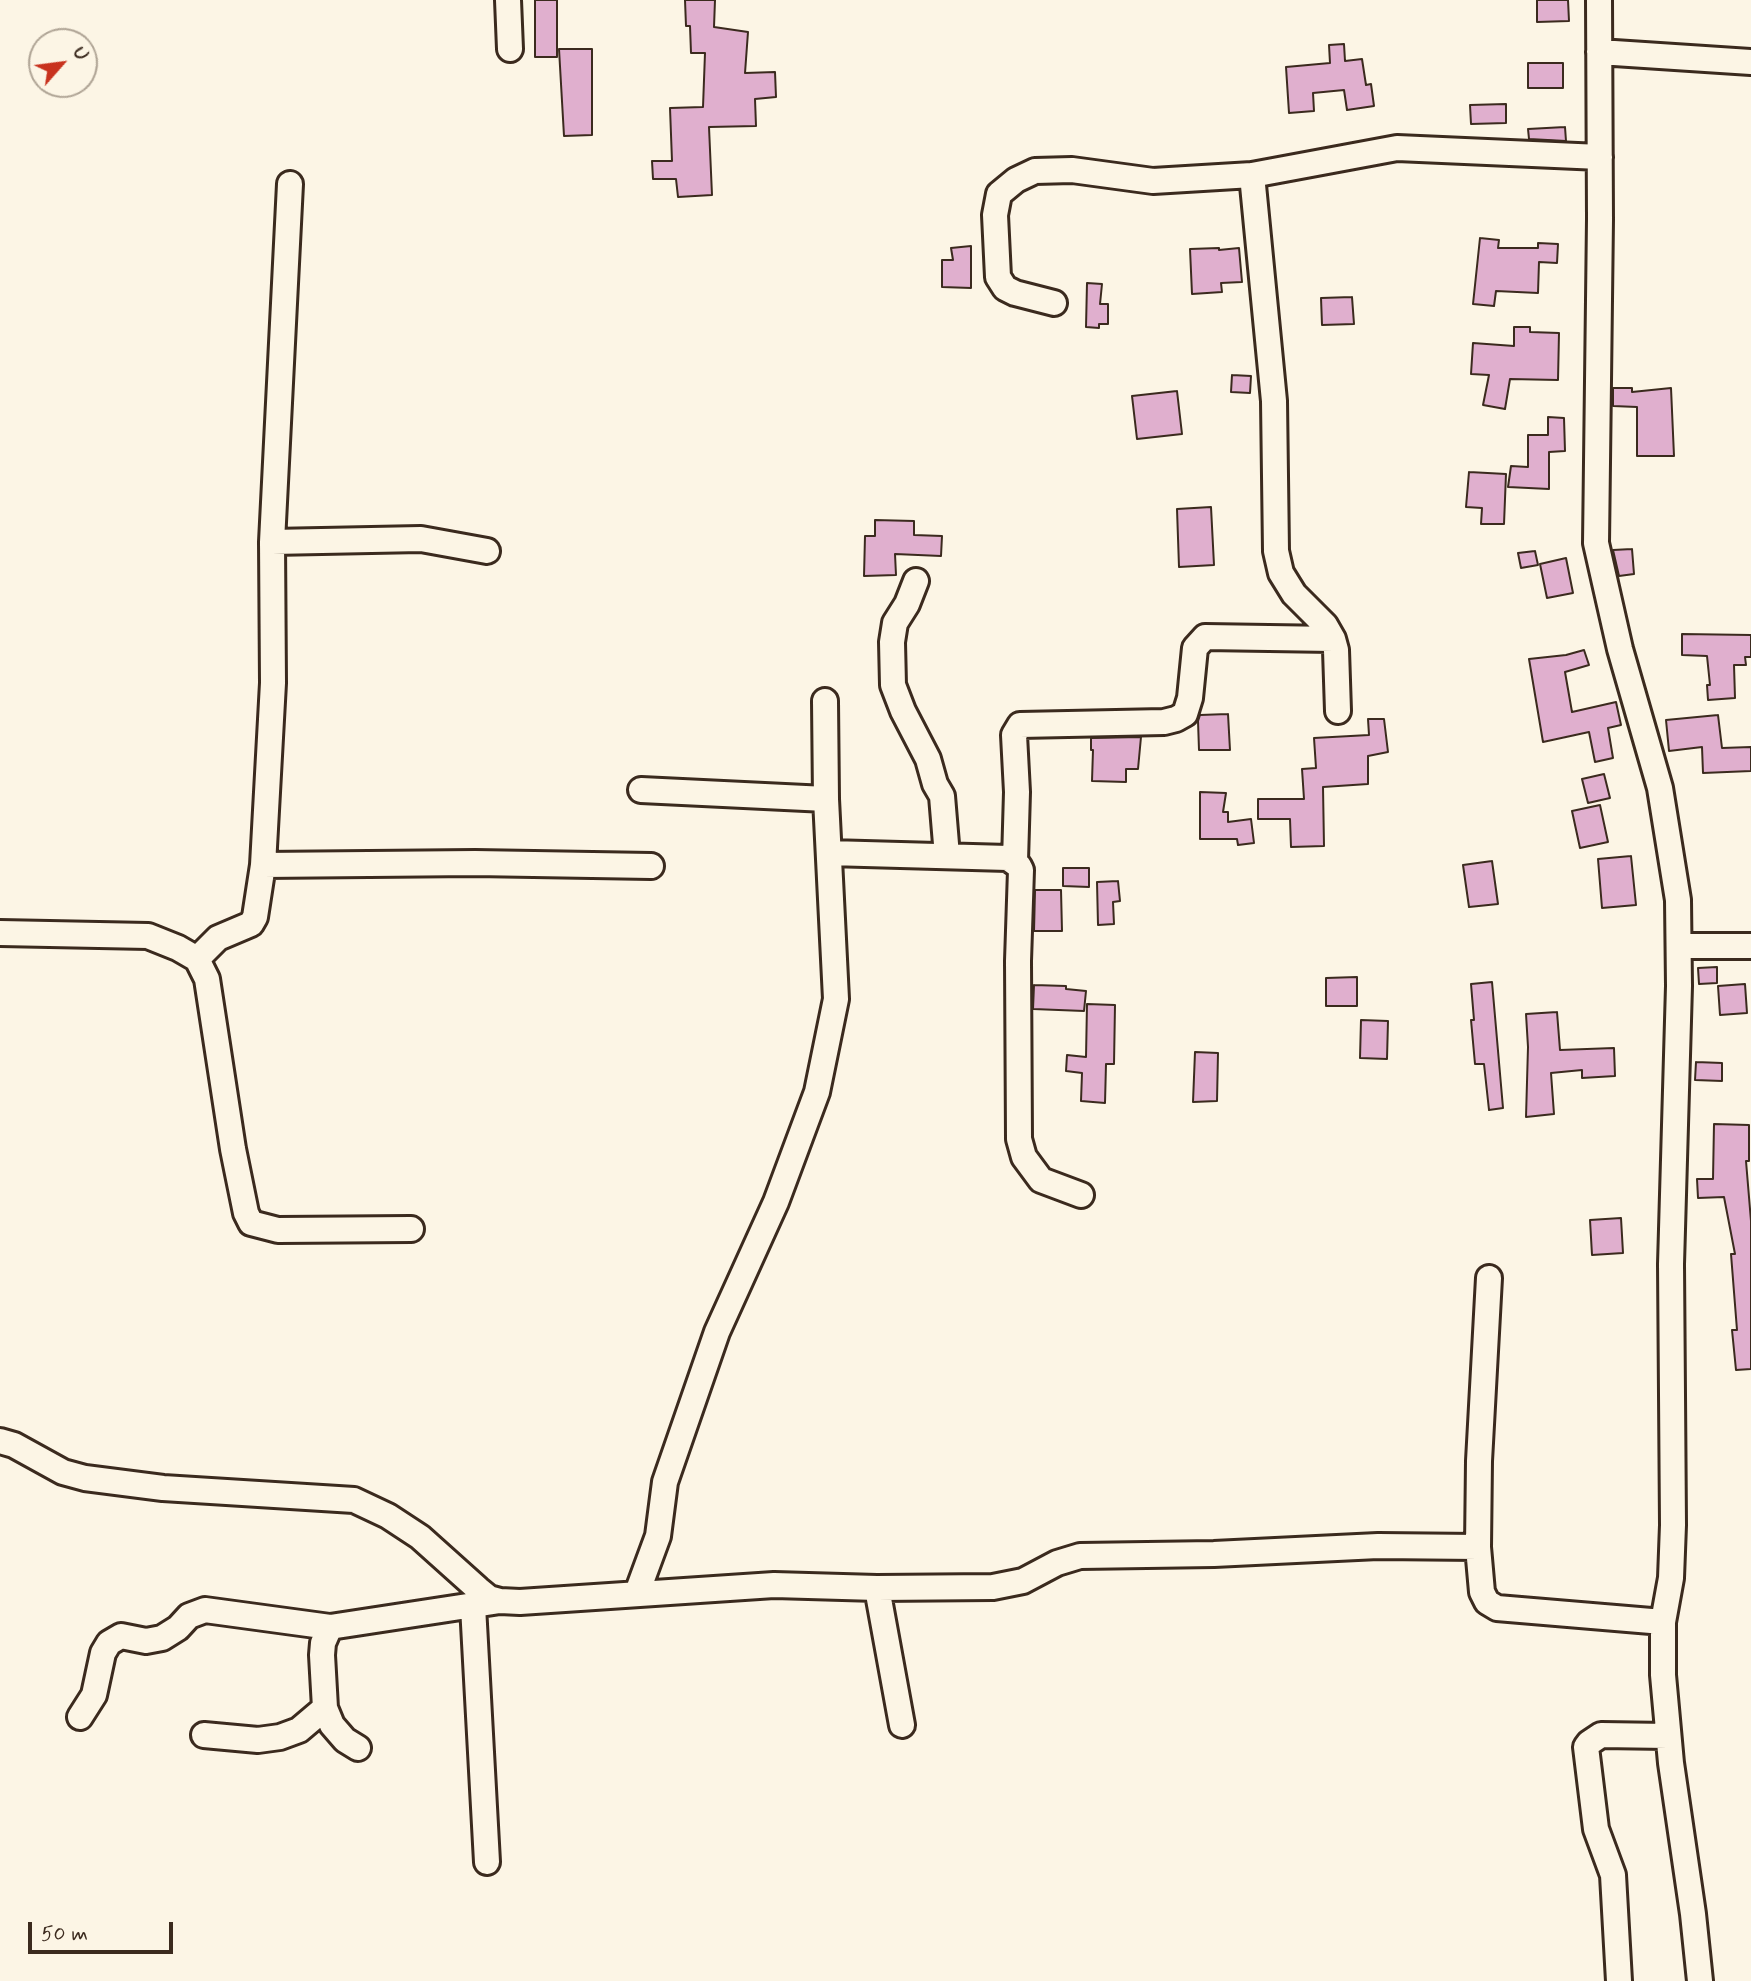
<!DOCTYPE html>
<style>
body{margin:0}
#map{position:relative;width:1751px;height:1981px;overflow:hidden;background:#fcf5e5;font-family:Mynerve,sans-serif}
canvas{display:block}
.north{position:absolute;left:28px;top:28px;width:70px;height:70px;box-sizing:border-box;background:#fcf5e5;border:2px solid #afa495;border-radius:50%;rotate:62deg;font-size:19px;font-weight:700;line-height:28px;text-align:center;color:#3b2a1e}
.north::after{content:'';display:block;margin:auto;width:24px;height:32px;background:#c8321e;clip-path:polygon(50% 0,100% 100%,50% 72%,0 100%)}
.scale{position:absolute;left:28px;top:1922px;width:145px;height:32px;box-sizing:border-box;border:4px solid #3b2a1e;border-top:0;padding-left:9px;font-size:21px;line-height:24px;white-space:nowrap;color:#3b2a1e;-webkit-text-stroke:5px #fcf5e5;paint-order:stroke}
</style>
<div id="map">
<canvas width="1751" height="1981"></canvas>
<div class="north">U</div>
<div class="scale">50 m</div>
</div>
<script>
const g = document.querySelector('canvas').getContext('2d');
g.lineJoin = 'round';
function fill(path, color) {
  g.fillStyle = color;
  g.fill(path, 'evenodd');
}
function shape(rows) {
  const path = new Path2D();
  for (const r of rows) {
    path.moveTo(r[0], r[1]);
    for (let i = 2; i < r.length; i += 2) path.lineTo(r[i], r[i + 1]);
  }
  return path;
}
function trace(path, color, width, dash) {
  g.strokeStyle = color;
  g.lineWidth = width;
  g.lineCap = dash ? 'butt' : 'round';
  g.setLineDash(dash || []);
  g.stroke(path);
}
const building = shape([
 [535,0,557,0,557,57,535,57,535,0],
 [685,0,715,0,714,27,748,32,745,73,775,72,776,97,755,99,756,126,709,127,712,195,678,197,676,179,653,179,652,161,672,161,670,108,703,107,705,53,691,53,690,26,686,26,685,0],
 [1537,0,1568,0,1569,21,1537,22,1537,0],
 [1344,44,1345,61,1362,59,1366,85,1371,84,1374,106,1347,110,1344,90,1313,93,1314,111,1289,113,1286,67,1330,63,1329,45,1344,44],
 [559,49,592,49,592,135,564,136,559,49],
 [1528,63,1563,63,1563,88,1528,88,1528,63],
 [1506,104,1506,123,1471,124,1470,105,1506,104],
 [1565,127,1566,141,1529,139,1528,129,1565,127],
 [1480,238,1499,240,1498,248,1538,248,1538,243,1558,244,1557,263,1539,262,1538,293,1496,291,1494,306,1473,304,1480,238],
 [971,246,971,288,942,287,942,260,953,260,951,248,971,246],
 [1219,248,1219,250,1239,248,1242,282,1221,283,1222,292,1192,294,1190,249,1219,248],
 [1087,283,1102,284,1100,304,1108,304,1108,324,1099,324,1099,328,1086,327,1087,283],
 [1352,297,1354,324,1322,325,1321,298,1352,297],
 [1514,327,1530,327,1530,332,1559,333,1558,380,1510,379,1505,409,1483,405,1489,375,1471,374,1473,343,1514,346,1514,327],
 [1232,375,1251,376,1250,393,1231,392,1232,375],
 [1613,388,1632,388,1632,392,1671,388,1674,456,1637,456,1637,407,1613,406,1613,388],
 [1177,391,1182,434,1137,439,1132,396,1177,391],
 [1548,417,1564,418,1565,451,1549,452,1549,489,1508,487,1511,466,1528,467,1528,435,1548,435,1548,417],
 [1469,472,1506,474,1504,524,1481,524,1482,508,1466,507,1469,472],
 [1211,507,1214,565,1179,567,1177,509,1211,507],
 [875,520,914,521,914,535,942,536,941,556,895,554,896,575,864,576,865,536,875,536,875,520],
 [1632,549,1634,574,1619,576,1613,550,1632,549],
 [1535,551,1538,565,1521,568,1518,553,1535,551],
 [1566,558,1573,593,1547,598,1540,564,1566,558],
 [1682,634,1751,635,1751,657,1745,657,1746,665,1734,665,1735,698,1708,700,1707,685,1710,685,1707,656,1682,655,1682,634],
 [1584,650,1589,665,1565,672,1572,712,1616,702,1621,725,1608,728,1613,758,1595,762,1589,732,1543,742,1529,659,1566,655,1584,650],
 [1228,714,1230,750,1199,750,1198,721,1200,715,1228,714],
 [1718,715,1722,748,1751,747,1751,771,1703,773,1702,747,1669,751,1666,720,1718,715],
 [1368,719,1384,719,1388,752,1368,756,1368,784,1323,787,1324,846,1291,847,1290,819,1258,819,1258,799,1304,799,1302,769,1316,768,1314,738,1369,735,1368,719],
 [1141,737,1138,769,1126,769,1126,782,1092,781,1093,750,1091,750,1091,738,1141,737],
 [1604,774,1610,798,1588,803,1582,779,1604,774],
 [1200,792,1226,793,1223,812,1228,812,1228,822,1251,819,1254,843,1238,845,1237,839,1200,839,1200,792],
 [1600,805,1608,842,1580,848,1572,811,1600,805],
 [1631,856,1636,905,1602,908,1598,859,1631,856],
 [1492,861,1498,904,1469,907,1463,865,1492,861],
 [1063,868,1089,868,1089,887,1063,886,1063,868],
 [1118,881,1120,901,1113,902,1114,924,1098,925,1097,882,1118,881],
 [1035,890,1061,890,1062,931,1034,931,1035,890],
 [1717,967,1717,983,1699,984,1698,968,1717,967],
 [1357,977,1357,1006,1326,1006,1326,978,1357,977],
 [1492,982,1503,1108,1489,1110,1484,1064,1475,1064,1471,1020,1474,1020,1471,984,1492,982],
 [1745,984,1747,1013,1720,1015,1718,986,1745,984],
 [1034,985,1066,986,1066,989,1086,991,1084,1011,1033,1009,1034,985],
 [1087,1004,1115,1005,1114,1064,1106,1064,1105,1103,1081,1101,1082,1073,1066,1071,1067,1055,1086,1057,1087,1004],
 [1557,1012,1560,1050,1614,1048,1615,1076,1582,1078,1582,1070,1551,1073,1554,1114,1526,1117,1528,1047,1526,1014,1557,1012],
 [1361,1020,1388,1021,1387,1059,1360,1058,1361,1020],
 [1195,1052,1218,1053,1217,1101,1193,1102,1195,1052],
 [1696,1062,1722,1063,1722,1081,1695,1080,1696,1062],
 [1714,1124,1749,1125,1749,1161,1746,1161,1751,1221,1751,1369,1736,1370,1732,1330,1737,1330,1731,1254,1735,1254,1724,1197,1698,1198,1697,1179,1713,1179,1714,1124],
 [1621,1218,1623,1253,1592,1255,1590,1220,1621,1218]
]);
fill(building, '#e0afce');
trace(building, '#3b2a1e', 2);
const minor = shape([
 [508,0,510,49],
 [1599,0,1600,219,1596,543,1620,649,1660,788,1678,900,1679,986,1671,1264,1673,1525,1671,1578,1663,1622,1663,1675,1671,1763,1693,1914,1700,1981],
 [1599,52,1751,62],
 [1252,175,1274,401,1276,551,1281,573,1294,594,1325,625,1333,639,1336,650,1338,711],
 [1054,303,1015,293,1005,288,998,277,995,215,999,194,1016,180,1035,171,1072,170,1153,181,1252,175,1397,148,1600,157],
 [272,542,421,539,487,551],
 [916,581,907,604,895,623,892,642,893,685,903,711,928,759,935,784,942,796,947,856],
 [641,790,826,799],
 [829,853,1008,858,1019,866,1021,870,1018,961,1019,1139,1024,1157,1041,1180,1081,1195],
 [1015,861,1017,792,1014,735,1020,725,1164,722,1176,719,1185,714,1190,698,1195,648,1205,637,1333,639],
 [263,865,475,863,651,866],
 [0,933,148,936,178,948,197,959,207,979,233,1149,246,1213,251,1223,278,1230,411,1229],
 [1680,946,1751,946],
 [197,959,218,938,251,924,255,917,263,865,273,683,272,542,290,184],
 [1489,1278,1479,1461,1478,1547,1482,1592,1487,1602,1497,1608,1663,1622],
 [0,1441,14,1445,63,1472,85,1478,163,1488,354,1500,388,1516,420,1537,478,1589,489,1598,500,1601,520,1602,774,1585,877,1588,993,1587,1023,1581,1057,1563,1080,1556,1214,1554,1378,1546,1478,1547],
 [877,1588,902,1725],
 [637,1593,658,1536,665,1482,717,1332,776,1202,817,1092,836,999,826,799,825,701],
 [473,1606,487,1862],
 [80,1717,94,1695,103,1653,109,1643,121,1636,146,1641,162,1638,178,1628,189,1616,205,1610,330,1627],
 [204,1735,258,1740,280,1737,299,1730,325,1708],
 [358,1748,345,1740,332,1725,325,1708,322,1655,323,1643,330,1627,500,1601],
 [1619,1981,1613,1875,1596,1829,1586,1747,1589,1743,1601,1735,1668,1736]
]);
trace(minor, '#3b2a1e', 30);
trace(minor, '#fcf5e5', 24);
</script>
